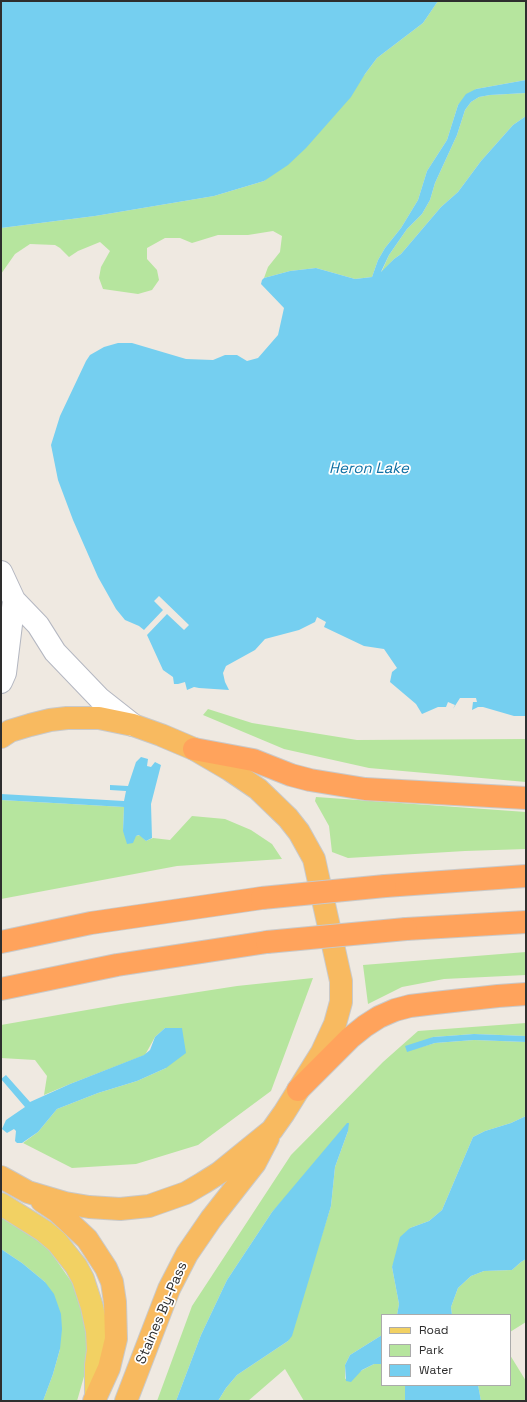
<!DOCTYPE html>
<style>
body{margin:0}
#map{position:relative;width:527px;height:1402px;overflow:hidden;background:#efe9e1;font-family:"Space Grotesk",sans-serif}
canvas{display:block}
.frame{position:absolute;inset:0;border:2px solid #2e2e2e;pointer-events:none}
.legend{position:absolute;left:381px;top:1314px;width:130px;height:72px;box-sizing:border-box;background:#fff;border:1px solid #ababab;margin:0;padding:5px 7px;list-style:none;font-size:12px;color:#2e2e2e}
.legend li{display:flex;align-items:center;gap:8px;height:20px}
.legend b{width:20px;border:1px solid #ababab}
</style>
<div id="map">
<canvas width="527" height="1402"></canvas>
<div class="frame"></div>
<ul class="legend">
<li><b style="height:5px;background:#f2d163"></b>Road</li>
<li><b style="height:11px;background:#b6e59e"></b>Park</li>
<li><b style="height:11px;background:#75cff0"></b>Water</li>
</ul>
</div>
<script>
const g = document.querySelector('canvas').getContext('2d');
g.lineJoin = 'round';
function fill(path, color) {
  g.fillStyle = color;
  g.fill(path, 'evenodd');
}
function shape(rows) {
  const path = new Path2D();
  for (const r of rows) {
    path.moveTo(r[0], r[1]);
    for (let i = 2; i < r.length; i += 2) path.lineTo(r[i], r[i + 1]);
  }
  return path;
}
function trace(path, color, width, dash) {
  g.strokeStyle = color;
  g.lineWidth = width;
  g.lineCap = dash ? 'butt' : 'round';
  g.setLineDash(dash || []);
  g.stroke(path);
}
function label(font, color, halo, rows, align = 'center') {
  g.font = font + ' "Space Grotesk",sans-serif';
  g.lineWidth = 3.5;
  g.setLineDash([]);
  g.textBaseline = 'middle';
  g.strokeStyle = halo;
  g.fillStyle = color;
  for (const [text, x, y, turn = 0] of rows) {
    g.save();
    g.translate(x, y);
    g.rotate((+turn || 0) * Math.PI / 180);
    g.textAlign = isNaN(turn) ? turn : align;
    if (halo) g.strokeText(text, 0, 0);
    g.fillText(text, 0, 0);
    g.restore();
  }
}
fill(shape([
 [438,1,526,1,526,80,476,89,458,105,447,140,427,171,418,200,401,228,385,248,378,260,372,277,355,279,316,268,290,271,264,278,268,267,280,252,282,236,273,231,248,235,218,235,192,243,180,238,165,238,147,248,147,259,157,270,159,280,152,290,138,294,103,289,99,278,101,267,110,251,100,242,78,251,69,257,60,248,55,245,30,244,15,254,1,274,1,228,95,216,214,196,264,181,365,74,377,58,423,23],
 [526,93,526,116,513,125,481,161,458,192,441,207,401,254,394,259,381,273,389,255,407,229,422,214,430,200,435,183,457,135,465,110,471,102,479,97,490,95],
 [208,709,252,723,357,740,526,739,526,782,369,768,284,749,203,715],
 [316,797,526,812,526,849,465,851,348,858,332,852,329,826,315,801],
 [1,800,124,807,123,831,136,836,140,835,146,841,153,838,170,840,192,816,225,819,251,830,272,844,282,859,177,866,1,899],
 [526,952,526,975,444,979,402,987,368,1004,363,965],
 [313,978,271,1091,198,1145,136,1164,72,1168,23,1143,38,1132,57,1109,98,1093,137,1081,166,1068,165,1028,155,1037,145,1055,70,1084,44,1095,47,1076,35,1060,1,1058,1,1025,121,1004,237,986],
 [526,1023,526,1036,474,1034,433,1037,407,1051,435,1043,474,1040,526,1042,526,1116,511,1123,485,1131,473,1137,442,1210,429,1221,410,1228,392,1267,399,1304,397,1315,382,1315,382,1335,350,1355,345,1365,345,1379,374,1364,382,1364,382,1385,405,1385,405,1401,304,1401,285,1369,248,1401,218,1401,226,1388,237,1375,288,1341,331,1206,335,1167,348,1131,272,1212,227,1280,201,1335,176,1401,157,1401,192,1306,291,1155,383,1062,418,1031],
 [1,1217,45,1244,73,1284,87,1327,87,1366,77,1401,43,1401,53,1374,60,1349,45,1282,22,1263,1,1249],
 [526,1259,526,1322,510,1332,510,1315,452,1315,451,1307,458,1288,471,1276,484,1271,512,1270,521,1262],
 [510,1355,526,1381,526,1401,481,1401,478,1385,510,1385]
]), '#b6e59e');
fill(shape([
 [1,1,438,1,423,23,377,58,365,74,351,97,306,148,288,165,264,181,214,196,95,216,1,228],
 [526,80,526,93,490,95,479,97,471,102,465,110,457,135,435,183,430,200,422,214,407,229,389,255,381,272,394,259,401,254,441,207,458,192,481,161,513,125,526,116,526,716,514,716,483,707,478,707,472,710,473,702,477,702,476,698,460,698,453,709,455,705,448,702,446,707,438,707,422,714,416,704,390,682,392,672,397,668,384,649,364,646,324,627,326,622,317,617,315,622,299,630,265,639,255,650,226,666,223,673,225,682,229,690,199,688,194,687,187,690,185,682,178,684,174,684,173,677,163,670,147,635,167,614,184,630,189,625,159,596,154,601,163,610,144,630,139,626,125,620,116,609,98,577,73,520,58,480,51,445,60,416,86,361,90,355,104,347,118,343,132,343,186,359,213,360,225,355,237,355,247,361,258,358,278,335,284,308,261,284,262,280,264,278,290,271,316,268,355,279,372,277,378,260,385,248,401,228,418,200,427,171,447,140,458,105,466,94,476,89],
 [141,757,148,759,147,766,151,767,155,762,161,765,151,804,152,838,146,841,139,835,136,836,133,843,127,844,123,831,124,807,1,800,1,794,124,801,126,791,110,790,110,785,128,786,136,762],
 [165,1028,182,1028,186,1053,166,1068,137,1081,98,1093,57,1109,38,1132,22,1143,17,1143,15,1141,16,1131,14,1129,7,1133,2,1129,6,1120,25,1107,1,1079,6,1075,30,1102,70,1084,144,1055,150,1050,155,1037],
 [474,1034,526,1036,526,1042,474,1040,435,1043,407,1052,405,1046,433,1037],
 [526,1116,526,1259,521,1262,512,1270,484,1271,471,1276,458,1288,451,1307,452,1315,397,1315,399,1304,392,1267,400,1237,410,1228,429,1221,442,1210,473,1137,485,1131,511,1123],
 [347,1123,349,1123,348,1131,335,1167,331,1206,292,1336,288,1341,237,1375,226,1388,218,1401,176,1401,201,1335,227,1280,272,1212],
 [1,1249,22,1263,45,1282,54,1294,61,1314,62,1329,60,1349,53,1374,43,1401,1,1401],
 [382,1335,382,1364,374,1364,362,1370,351,1382,346,1381,345,1365,350,1355],
 [405,1385,478,1385,481,1401,405,1401]
]), '#75cff0');
const secondary = shape([
 [1,572,14,600,38,625,55,652,100,699,133,725],
 [1,682,5,673,14,600]
]);
const primary = shape([
 [1,1204,44,1231,57,1242,76,1266,83,1279,92,1307,97,1331,98,1350,96,1365,96,1396]
]);
const trunk = shape([
 [1,737,10,731,30,725,50,720,67,718,99,718,133,725,161,735,194,749,230,770,258,789,288,818,299,832,314,859,341,981,341,1002,335,1024,322,1052,284,1113,272,1130,219,1173,203,1183,186,1193,149,1206,120,1209,89,1207,65,1203,28,1192,1,1177],
 [42,1201,57,1211,87,1239,106,1268,112,1282,115,1302,116,1339,109,1368,94,1401],
 [126,1401,169,1289,187,1254,211,1219,255,1163,268,1138]
]);
const motorway = shape([
 [194,749,253,760,291,775,310,780,365,789,526,798],
 [385,886,526,876],
 [406,929,526,922],
 [1,942,91,923,262,898],
 [1,989,117,965,267,942],
 [298,1090,350,1038,365,1026,379,1017,395,1010,410,1006,435,1003,498,996,526,994]
]);
trace(secondary, '#b4b7c1', 24);
trace(primary, '#c9c9c9', 24);
trace(trunk, '#c9c9c9', 24);
trace(motorway, '#c9c9c9', 24);
trace(secondary, '#fff', 22);
trace(primary, '#f2d163', 22);
trace(trunk, '#f8ba60', 22);
trace(motorway, '#ffa35c', 22);
const motorwayBridge = shape([
 [262,898,385,886],
 [267,942,406,929]
]);
trace(motorwayBridge, '#c9c9c9', 24, []);
trace(motorwayBridge, '#ffa35c', 22);
label('14px', '#2e2e2e', '#fff', [
 ["Staines By-Pass",162,1313,-67]
]);
label('italic 15px', '#0d6fa3', '#fff', [
 ["Heron Lake",369,469]
]);
</script>
